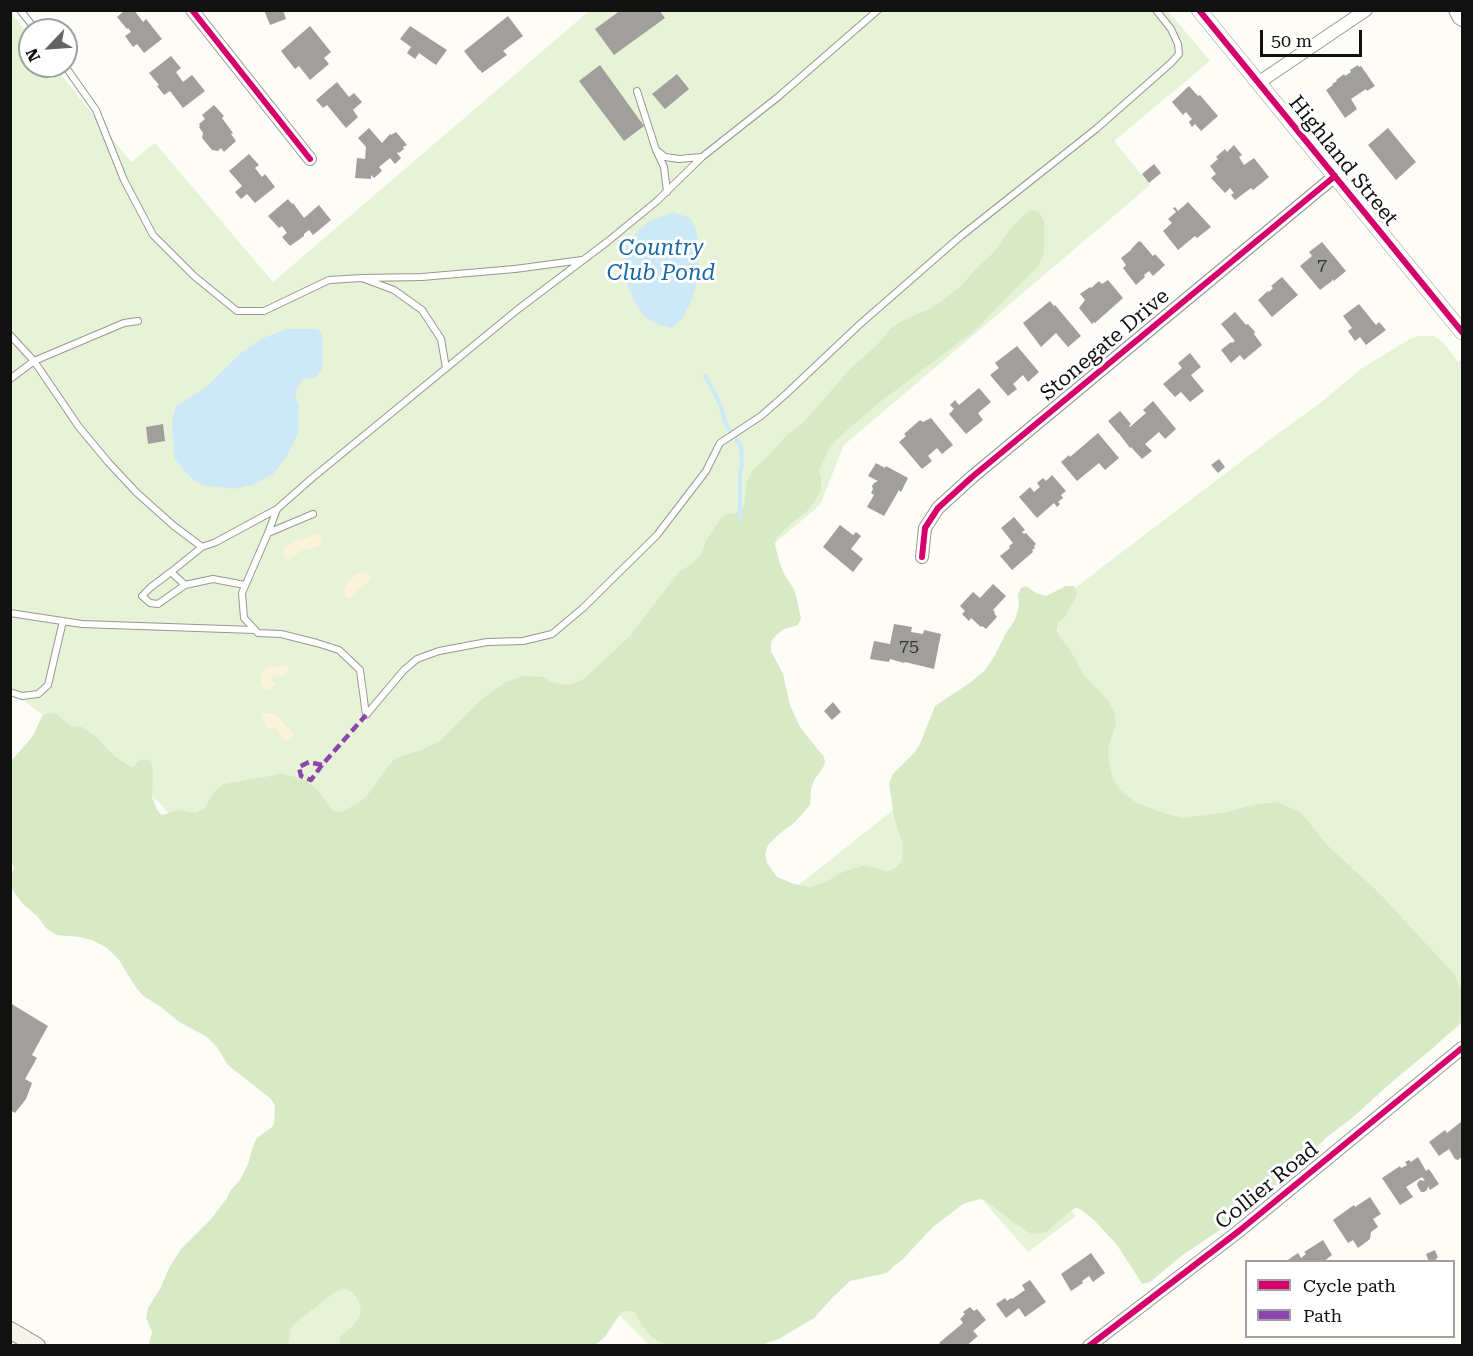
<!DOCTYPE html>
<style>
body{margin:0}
#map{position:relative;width:1473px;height:1356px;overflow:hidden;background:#fdfcf7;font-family:"Roboto Serif",serif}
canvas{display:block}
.frame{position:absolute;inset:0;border:12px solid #111;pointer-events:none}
.legend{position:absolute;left:1245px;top:1260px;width:210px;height:78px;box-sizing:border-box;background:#fff;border:2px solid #a0a0a0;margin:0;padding:8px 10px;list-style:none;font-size:18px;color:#111}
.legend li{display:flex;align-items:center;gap:12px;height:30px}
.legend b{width:30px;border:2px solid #a0a0a0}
.north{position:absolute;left:18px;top:18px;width:60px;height:60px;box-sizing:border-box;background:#fff;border:2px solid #a0a0a0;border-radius:50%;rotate:245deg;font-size:16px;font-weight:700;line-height:24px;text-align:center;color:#111}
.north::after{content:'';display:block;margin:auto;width:21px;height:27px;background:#646362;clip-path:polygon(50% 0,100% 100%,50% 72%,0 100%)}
.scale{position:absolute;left:1260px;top:30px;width:102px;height:27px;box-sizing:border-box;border:3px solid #111;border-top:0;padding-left:8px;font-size:18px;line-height:21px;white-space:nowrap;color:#111;-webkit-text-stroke:4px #fff;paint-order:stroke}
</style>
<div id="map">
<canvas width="1473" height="1356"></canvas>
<div class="frame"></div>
<ul class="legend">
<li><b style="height:8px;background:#d6006c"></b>Cycle path</li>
<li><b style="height:8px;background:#8e44ad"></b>Path</li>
</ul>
<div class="north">N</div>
<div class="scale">50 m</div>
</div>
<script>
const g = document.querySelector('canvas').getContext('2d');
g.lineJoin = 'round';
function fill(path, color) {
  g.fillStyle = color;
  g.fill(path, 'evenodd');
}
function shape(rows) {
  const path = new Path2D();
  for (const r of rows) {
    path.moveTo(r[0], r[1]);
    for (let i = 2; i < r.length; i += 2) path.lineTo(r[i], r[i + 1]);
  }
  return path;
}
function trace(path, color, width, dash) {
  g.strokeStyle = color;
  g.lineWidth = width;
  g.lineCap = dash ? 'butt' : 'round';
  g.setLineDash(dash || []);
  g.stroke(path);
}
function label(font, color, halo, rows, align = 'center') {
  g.font = font + ' "Roboto Serif",serif';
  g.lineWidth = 6;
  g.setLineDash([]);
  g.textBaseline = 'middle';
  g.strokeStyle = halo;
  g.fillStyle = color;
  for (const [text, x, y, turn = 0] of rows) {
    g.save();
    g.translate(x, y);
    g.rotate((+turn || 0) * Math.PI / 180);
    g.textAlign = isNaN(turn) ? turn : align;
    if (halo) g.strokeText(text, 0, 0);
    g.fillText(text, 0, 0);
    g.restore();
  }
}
fill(shape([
 [589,11,1168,11,1210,61,1114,141,1150,185,844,445,820,505,582,705,761,915,1077,664,1071,651,1060,637,1057,627,1058,623,1061,621,1077,592,1076,587,1276,435,1324,400,1362,368,1410,339,1419,336,1434,336,1443,342,1458,362,1462,359,1462,1023,1306,1155,1040,1172,1076,1216,1028,1252,965,1180,724,1345,649,1345,614,1310,562,1345,250,1345,326,1003,159,802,11,691,11,12,30,37,30,66,54,66,131,162,155,143,273,282]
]), '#e7f3d7');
fill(shape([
 [1032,210,1039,212,1044,222,1044,252,1039,265,973,332,876,405,837,439,828,450,819,471,821,478,821,490,815,501,808,510,793,522,777,537,775,544,779,561,784,574,794,589,797,600,801,619,798,625,784,629,775,636,771,642,771,651,783,674,790,705,800,727,824,757,825,762,823,768,814,780,811,789,810,805,795,822,778,835,768,845,765,854,767,863,777,877,794,884,809,887,824,883,843,872,862,866,867,866,886,871,890,871,895,868,902,861,903,844,894,818,889,783,893,774,915,752,920,744,935,706,971,682,985,670,994,657,1006,633,1015,620,1019,606,1018,595,1021,588,1026,586,1036,593,1046,596,1066,586,1074,586,1077,590,1076,597,1064,618,1058,623,1057,630,1060,637,1071,651,1084,676,1108,700,1114,712,1116,724,1108,748,1109,762,1112,776,1119,789,1137,803,1163,813,1183,818,1228,812,1253,805,1277,802,1301,813,1329,847,1378,892,1454,974,1462,990,1462,1021,1433,1048,1395,1079,1352,1118,1327,1137,1261,1200,1249,1210,1180,1257,1150,1282,1142,1284,1141,1282,1117,1245,1094,1220,1080,1209,1075,1208,1064,1216,1046,1232,1034,1234,1027,1232,1021,1227,1013,1222,985,1200,980,1199,963,1204,933,1227,902,1260,894,1266,887,1273,850,1281,832,1298,814,1318,779,1339,761,1345,667,1345,653,1338,649,1334,642,1325,635,1313,633,1311,628,1311,621,1313,604,1338,595,1345,339,1345,340,1337,352,1327,359,1318,361,1308,358,1300,352,1292,345,1289,337,1291,331,1295,295,1323,291,1329,288,1345,149,1345,152,1332,146,1318,148,1308,161,1287,169,1268,181,1249,211,1219,227,1198,230,1191,240,1180,248,1164,254,1143,257,1138,272,1127,274,1123,275,1106,271,1099,228,1065,216,1046,207,1037,178,1021,161,1007,142,995,133,983,119,960,107,948,92,940,80,937,56,935,46,928,37,916,23,904,15,894,10,884,11,877,14,867,10,858,11,761,33,736,42,716,49,713,56,714,70,726,82,727,94,735,114,756,129,766,133,767,139,761,144,759,151,761,153,770,152,797,157,810,162,815,179,810,196,813,204,809,215,791,224,784,270,776,280,773,299,778,308,782,321,794,331,809,336,812,341,812,359,803,370,792,388,766,396,758,421,750,440,741,482,699,504,683,523,676,543,677,551,682,565,685,570,685,584,679,630,636,679,572,693,563,700,556,707,539,722,517,729,514,737,513,744,506,747,481,752,471,770,454,787,435,803,423,850,369,878,344,891,328,900,322,933,307,959,288,976,269,993,253,1011,228,1025,214]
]), '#d8eac5');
fill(shape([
 [319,534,323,542,318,546,301,551,288,560,283,557,284,549,294,541],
 [366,571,371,578,370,581,364,584,352,597,349,598,346,597,343,592,347,582,357,574],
 [283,665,287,666,289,670,286,674,282,676,275,675,271,677,271,681,275,683,275,686,271,689,266,689,262,686,260,674,264,669,268,667],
 [263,713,275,714,278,717,293,733,294,735,291,739,286,740,282,738,275,727,270,729,266,728,261,716]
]), '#fcf4d9');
fill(shape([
 [673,212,690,218,695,227,699,244,698,265,696,286,690,304,682,319,671,328,657,324,645,317,636,304,627,284,622,266,624,250,636,233,648,222],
 [287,329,318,329,323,337,322,369,316,377,302,380,295,393,299,407,298,433,288,454,273,474,255,484,234,489,203,485,193,480,174,458,172,421,176,406,205,388,241,353,263,338]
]), '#cde8f7');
trace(shape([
 [705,376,714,392,721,407,726,425,741,446,742,463,740,477,740,519]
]), '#cde8f7', 4);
fill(shape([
 [125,10,134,10,143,22,146,19,162,39,144,53,137,44,133,47,125,36,131,32,128,28,127,29,117,17],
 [264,10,283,10,286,19,270,25],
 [621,10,659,10,665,18,614,55,595,29],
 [508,16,523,36,503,51,507,55,482,73,480,70,479,70,464,51],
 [310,26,331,52,324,58,329,64,310,80,299,66,295,69,281,51],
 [410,26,447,50,436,65,419,53,415,59,407,53,411,47,400,39],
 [171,56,181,68,176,72,183,82,192,75,205,91,183,108,170,91,164,95,157,86,159,85,149,73],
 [600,65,644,126,624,141,579,81],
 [1358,65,1359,67,1361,66,1375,86,1367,91,1366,89,1351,99,1357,109,1345,118,1326,90,1333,85,1332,84,1337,81,1336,80,1344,74,1345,76,1351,72,1350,70],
 [677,74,689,89,665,109,652,94],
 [337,82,349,97,354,93,362,102,353,110,358,117,346,128,327,105,323,108,316,100],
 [1189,86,1198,96,1200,95,1218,116,1201,131,1195,124,1192,127,1189,122,1192,119,1186,112,1183,115,1172,102],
 [214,105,224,116,222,118,233,133,231,134,236,141,224,152,221,148,218,151,212,150,202,138,203,133,199,127,200,126,199,124,205,119,202,115],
 [369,128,382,143,390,134,391,135,396,132,407,145,403,147,404,149,399,153,398,152,397,153,401,158,395,164,390,158,379,167,382,171,374,178,371,175,371,179,355,178,357,158,365,159,366,147,358,138],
 [1388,128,1416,162,1396,180,1368,145],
 [1234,145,1242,155,1239,157,1244,165,1254,158,1269,177,1253,190,1251,188,1235,200,1231,195,1234,193,1230,188,1225,193,1211,178,1216,174,1210,166,1218,159,1216,157,1225,149,1227,152],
 [249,154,259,165,255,168,262,177,265,174,275,187,255,203,247,194,241,199,235,192,242,186,229,171],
 [1154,164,1161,173,1149,183,1142,174],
 [288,199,292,204,293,203,304,218,319,205,331,220,313,235,309,230,304,234,304,236,290,246,282,237,287,233,282,226,279,228,268,216],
 [1188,202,1211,227,1197,238,1195,236,1178,250,1163,231,1172,223,1168,219,1176,212,1173,208,1175,207,1178,211],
 [1139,241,1141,242,1153,256,1155,254,1165,265,1153,276,1149,271,1144,275,1145,277,1136,285,1123,268,1126,265,1121,258,1131,250,1132,248],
 [1322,242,1346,271,1334,281,1332,279,1332,281,1320,290,1300,266,1312,256,1309,252],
 [1282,277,1298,295,1272,317,1258,300,1268,291,1269,292,1273,288,1271,286],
 [1108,280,1123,298,1095,323,1094,322,1092,324,1079,308,1085,300,1080,294,1090,287,1091,288,1099,281,1102,284],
 [1050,301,1054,306,1055,305,1081,336,1068,347,1056,333,1041,347,1023,323],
 [1359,304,1376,325,1379,322,1386,330,1366,345,1360,337,1355,341,1348,331,1352,328,1343,316],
 [1235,312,1246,325,1248,324,1255,332,1254,334,1262,345,1244,360,1240,355,1231,363,1221,350,1231,342,1232,343,1235,341,1221,324],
 [1017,346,1039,372,1028,382,1023,375,1013,384,1017,389,1008,396,990,375,999,368,995,363],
 [1190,353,1201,367,1191,375,1204,391,1190,402,1181,392,1175,397,1163,384,1182,368,1178,363],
 [979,388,991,402,978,413,983,420,966,434,949,414,954,409,950,405,955,400,959,405],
 [1153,401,1176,429,1165,439,1159,432,1145,444,1152,451,1142,459,1131,447,1130,448,1120,435,1120,434,1119,434,1108,421,1120,411,1131,424,1129,426,1130,427,1146,413,1143,410],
 [931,418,953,445,942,454,937,448,928,456,932,461,922,469,899,442,906,436,904,434,920,420,923,422],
 [163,424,165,441,148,444,146,427],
 [1098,433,1119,458,1105,470,1099,463,1077,481,1061,462,1069,455,1070,457],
 [1219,459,1225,467,1218,473,1211,465],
 [876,463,885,468,886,466,908,478,901,492,898,490,898,492,884,516,867,507,874,495,871,493,873,489,872,486,874,483,878,481,868,476],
 [1052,475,1066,491,1061,495,1063,498,1058,502,1060,504,1057,507,1054,503,1037,518,1019,497,1030,487,1034,492,1040,487,1037,483,1043,478,1046,481],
 [1014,517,1025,530,1022,532,1024,534,1026,533,1036,544,1034,546,1035,548,1032,550,1033,552,1012,570,1000,556,1010,548,1009,546,1013,543,1001,528],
 [840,525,853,535,856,532,861,536,851,549,863,559,853,572,823,547],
 [993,584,1006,596,993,610,995,612,994,613,997,617,986,629,982,626,981,627,971,618,969,621,962,614,965,611,960,606,973,592,980,598],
 [894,624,912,627,911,632,923,634,924,630,941,634,934,669,905,662,904,663,890,659,889,662,870,659,874,641,890,644],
 [833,702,841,712,832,720,824,711],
 [10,1003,48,1026,32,1055,37,1058,25,1079,32,1083,26,1099,15,1113,10,1110],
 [1462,1121,1462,1157,1458,1160,1455,1159,1449,1149,1439,1156,1429,1142,1445,1130,1447,1133],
 [1418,1157,1426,1171,1429,1169,1439,1184,1430,1190,1428,1186,1427,1190,1424,1192,1421,1192,1417,1185,1418,1182,1420,1180,1425,1181,1422,1177,1406,1187,1413,1197,1400,1205,1382,1178,1400,1166,1401,1168,1407,1165,1405,1162,1409,1160,1411,1162],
 [1370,1197,1381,1214,1373,1219,1378,1227,1371,1232,1370,1239,1358,1248,1353,1240,1348,1243,1333,1220,1354,1205,1355,1207],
 [1323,1240,1332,1255,1323,1262,1285,1262,1298,1253,1301,1258,1306,1254,1304,1252],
 [1435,1250,1438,1258,1436,1258,1437,1262,1429,1262,1426,1254],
 [1091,1253,1105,1273,1093,1282,1089,1276,1082,1281,1083,1283,1071,1291,1061,1274],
 [1030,1280,1046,1302,1025,1317,1019,1308,1006,1318,996,1304,1005,1298,1007,1301,1011,1298,1012,1299,1025,1290,1022,1285],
 [970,1307,974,1311,977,1309,986,1320,973,1331,978,1336,966,1346,942,1346,939,1343,963,1323,960,1319,965,1314,963,1312]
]), '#a19f9c');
const service = shape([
 [20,10,36,30],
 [65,66,96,110,124,180,153,235,194,276,237,311,264,311,329,280,362,278],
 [637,91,656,150,664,167,667,192],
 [659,152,665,157,679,159,701,157],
 [10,335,34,361,79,427,108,462,137,493,174,526,202,547,216,542,277,509],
 [446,368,441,339,422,310,394,290,362,278,422,277,515,269,582,260],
 [10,379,34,361,124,323,138,321],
 [313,514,268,533,277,509,311,479,517,310,607,242,657,201,702,157,778,97,878,10],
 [268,533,242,593,244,618,258,633,281,634,317,643,339,650,360,670,366,715,404,670,417,659,439,651,487,642,523,641,552,634,583,608,657,535,706,471,720,443,761,416,786,394,859,325,961,236,1096,129,1171,63,1179,54,1178,44,1171,29,1156,10],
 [171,572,202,547],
 [185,585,171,572,151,587,142,596,150,603,158,604,185,585,213,579,245,585],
 [10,613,82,624,254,630],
 [10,692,22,696,38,694,48,685,63,621]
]);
const minor = shape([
 [192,10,310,159],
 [1455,10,1459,18,1462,20],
 [1258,83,1366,10],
 [922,557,925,528,938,508,972,477,1335,176],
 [1089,1346,1239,1231,1462,1048]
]);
const tertiary = shape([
 [1199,10,1462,332]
]);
const secondary = shape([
 [10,1330,37,1346]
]);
trace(service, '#979795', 8);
trace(minor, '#979795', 14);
trace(tertiary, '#979795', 16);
trace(secondary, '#8e8d8b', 18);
trace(service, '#fffffe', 6);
trace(minor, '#fffffe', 12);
trace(tertiary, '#fffffe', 15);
trace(secondary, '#f6f4eb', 16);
trace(shape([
 [322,765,311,780,301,776,299,767,309,762,322,765,366,715]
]), '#8e44ad', 4.5, [9, 4.5]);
trace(shape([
 [192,10,310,159],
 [1199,10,1462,332],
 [922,557,925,528,938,508,972,477,1335,176],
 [1089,1346,1239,1231,1462,1048]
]), '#d6006c', 6);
label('18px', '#353434', null, [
 ["7",1322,266],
 ["75",909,647]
]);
label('21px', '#111', '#fff', [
 ["Highland Street",1343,161,51],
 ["Stonegate Drive",1105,345,-40],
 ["Collier Road",1267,1186,-39]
]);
label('italic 22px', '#1768a6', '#fff', [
 ["Country",661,249],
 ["Club Pond",661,274]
]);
</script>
